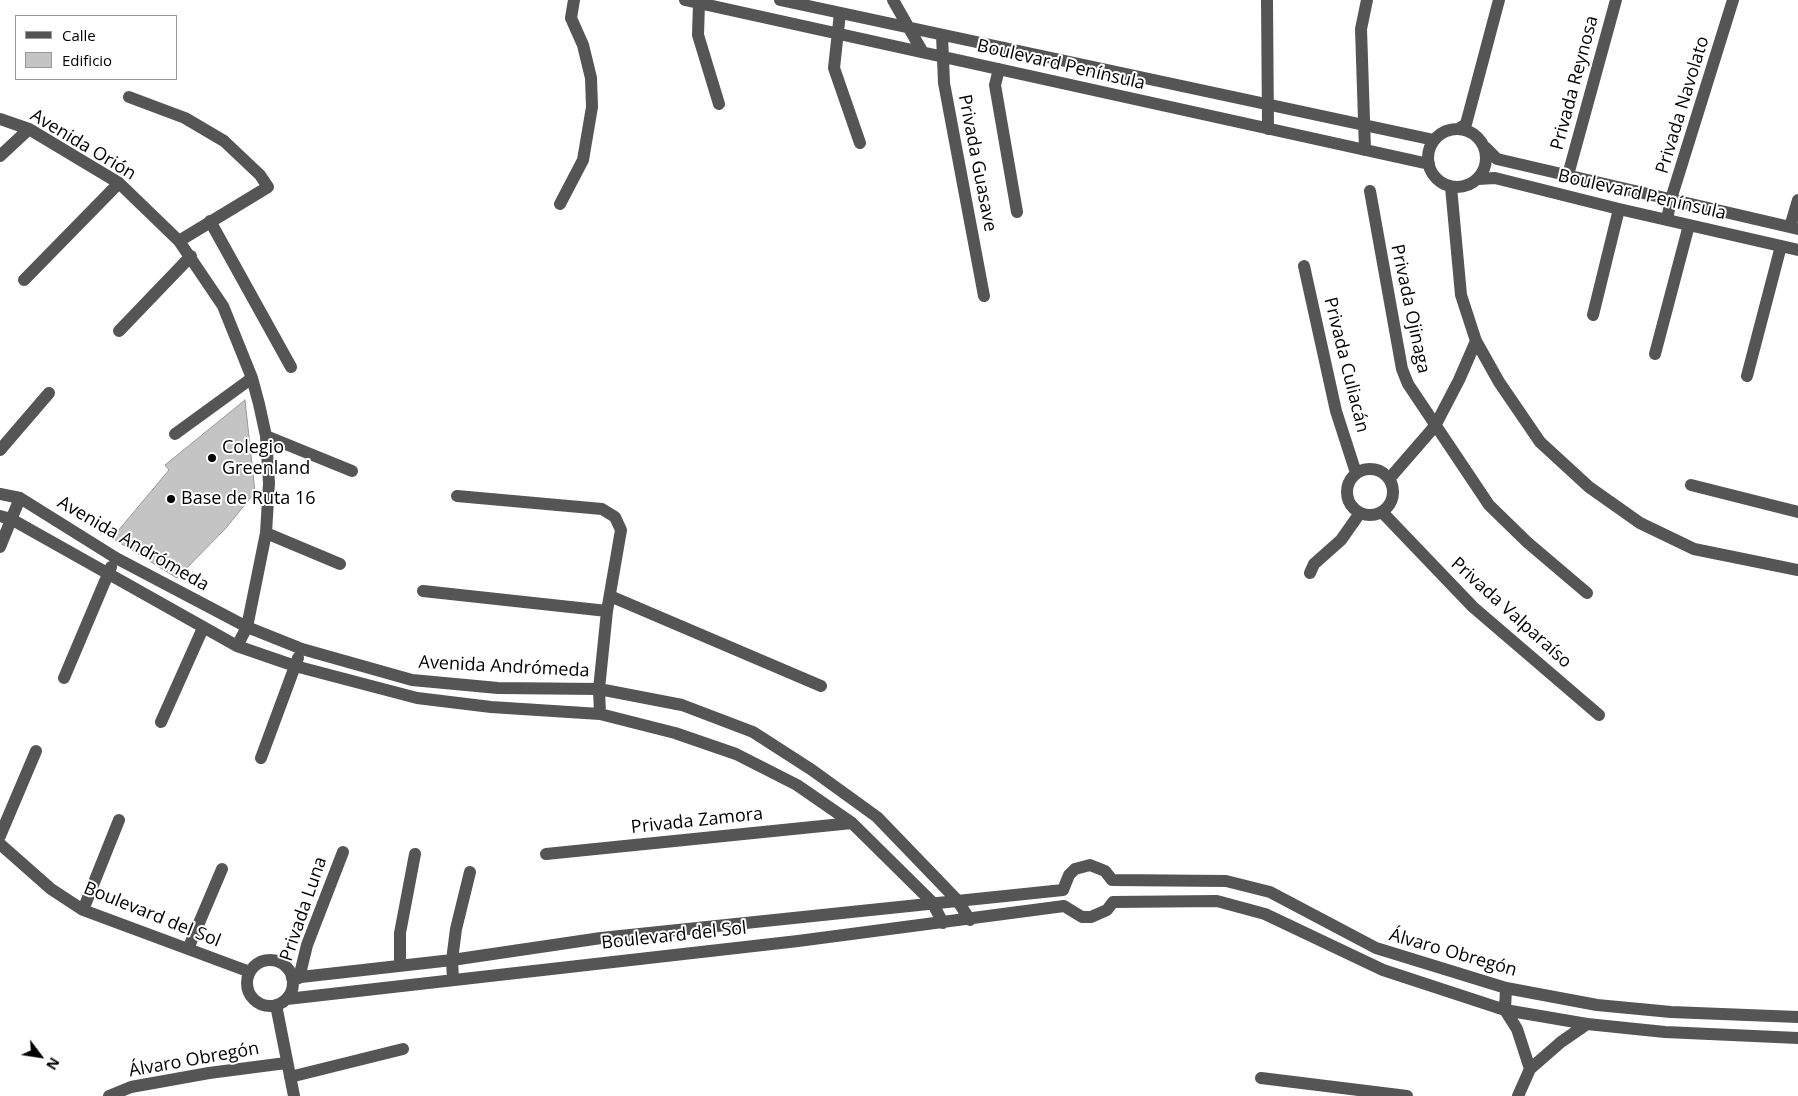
<!DOCTYPE html>
<meta charset="utf-8">
<style>
body{margin:0}
#map{position:relative;width:1798px;height:1096px;overflow:hidden;background:#fff;font-family:"Open Sans",sans-serif}
canvas{display:block}
.legend{position:absolute;left:15px;top:15px;width:162px;height:65px;box-sizing:border-box;background:#fff;border:1px solid #999;margin:0;padding:6px 9px;list-style:none;font-size:15px;color:#000}
.legend li{display:flex;align-items:center;gap:10px;height:25px}
.legend b{width:25px;border:1px solid #999}
.north{position:absolute;left:15px;top:1031px;width:50px;height:50px;-webkit-text-stroke:4px #fff;paint-order:stroke;rotate:121deg;font-size:14px;font-weight:700;line-height:20px;text-align:center;color:#000}
.north::after{content:'';display:block;margin:auto;width:18px;height:22px;background:#000;clip-path:polygon(50% 0,100% 100%,50% 72%,0 100%)}
</style>
<div id="map">
<canvas width="1798" height="1096"></canvas>
<ul class="legend">
<li><b style="height:6px;background:#555"></b>Calle</li>
<li><b style="height:14px;background:#c4c4c4"></b>Edificio</li>
</ul>
<div class="north">N</div>
</div>
<script>
const g = document.querySelector('canvas').getContext('2d');
g.lineJoin = 'round';
function fill(path, color) {
  g.fillStyle = color;
  g.fill(path, 'evenodd');
}
function shape(rows) {
  const path = new Path2D();
  for (const r of rows) {
    if (r.length === 3) {
      path.moveTo(r[0] + r[2], r[1]);
      path.arc(r[0], r[1], r[2], 0, 2 * Math.PI);
      continue;
    }
    path.moveTo(r[0], r[1]);
    for (let i = 2; i < r.length; i += 2) path.lineTo(r[i], r[i + 1]);
  }
  return path;
}
function trace(path, color, width, dash) {
  g.strokeStyle = color;
  g.lineWidth = width;
  g.lineCap = dash ? 'butt' : 'round';
  g.setLineDash(dash || []);
  g.stroke(path);
}
function label(font, color, halo, rows, align = 'center') {
  g.font = font + ' "Open Sans",sans-serif';
  g.lineWidth = 4;
  g.setLineDash([]);
  g.textBaseline = 'middle';
  g.strokeStyle = halo;
  g.fillStyle = color;
  for (const [text, x, y, turn = 0] of rows) {
    g.save();
    g.translate(x, y);
    g.rotate((+turn || 0) * Math.PI / 180);
    g.textAlign = isNaN(turn) ? turn : align;
    if (halo) g.strokeText(text, 0, 0);
    g.fillText(text, 0, 0);
    g.restore();
  }
}
const building = shape([
 [245,400,255,492,226,528,177,578,112,538,169,470,165,465,245,400]
]);
fill(building, '#c4c4c4');
trace(building, '#999', 1);
trace(shape([
 [685,0,1429,164],
 [697,0,699,3,698,35,719,104],
 [780,0,1434,140],
 [893,0,922,51],
 [1267,0,1268,129],
 [840,13,834,68,860,143],
 [942,35,944,83,984,296],
 [999,69,995,85,1017,212],
 [129,97,185,118,224,141,260,175,268,187,179,241],
 [0,119,29,129,119,183,179,241,223,306,252,378,259,404,266,436,269,483,266,533,247,627,237,646],
 [1460,128,1466,124,1499,0],
 [1457,158,29],
 [1485,147,1497,159,1798,229],
 [1365,150,1361,29,1367,0],
 [0,156,29,129],
 [1568,175,1616,0],
 [1478,179,1495,178,1619,209,1798,250],
 [1451,187,1461,295,1476,341,1499,382,1540,442,1589,487,1640,523,1694,549,1798,570],
 [1370,191,1402,369,1408,384,1489,505,1527,542,1587,593],
 [560,204,583,160,592,107,591,78,583,45,571,18,574,0],
 [1667,220,1671,199,1733,0],
 [210,221,291,367],
 [1790,227,1798,200],
 [1304,266,1336,411,1356,473],
 [24,280,119,183],
 [1593,315,1619,209],
 [119,331,191,256],
 [1655,354,1689,225],
 [1747,376,1781,246],
 [175,434,252,378],
 [266,436,352,471],
 [0,450,49,393],
 [1370,492,23],
 [1389,479,1435,426,1459,380,1476,341],
 [1691,485,1798,512],
 [0,494,20,498,116,558,247,627,302,649,412,680,498,688,599,689,682,705,753,732,812,770,877,817,957,900,970,920],
 [457,496,602,509,615,517,621,530,607,611,599,689,600,714],
 [1382,512,1473,607,1599,715],
 [0,516,11,519,237,646,295,666,417,698,491,707,600,714,675,733,736,754,797,785,852,823,932,902,943,923],
 [266,533,340,564],
 [0,547,20,498],
 [1310,573,1314,564,1341,540,1360,513],
 [423,591,607,611],
 [610,596,821,686],
 [64,678,111,567],
 [161,722,203,628],
 [261,758,298,658],
 [0,836,36,751],
 [0,844,51,889,83,910,250,972],
 [546,854,852,823],
 [83,910,119,820],
 [188,949,222,869],
 [270,983,23],
 [400,966,400,933,415,854],
 [292,978,452,960,601,938,1063,890,1069,875,1075,869,1090,865,1105,871,1112,880,1226,881,1270,892,1376,948,1506,988,1597,1005,1671,1012,1798,1017],
 [299,978,307,945,343,852],
 [453,980,452,960,456,929,470,872],
 [1506,988,1505,1010,1517,1029,1530,1069],
 [287,999,798,941,1064,906,1082,917,1091,917,1107,910,1113,902,1217,901,1265,914,1383,970,1505,1010,1587,1024,1665,1032,1798,1038],
 [276,1005,294,1096],
 [290,1077,403,1049],
 [1261,1078,1407,1096],
 [109,1096,131,1087,209,1073,286,1063],
 [1518,1096,1530,1069,1561,1042,1587,1024]
]), '#555', 12);
for (const [x, y, r, color] of [
 [212,458,5,"#000"],
 [171,499,5,"#000"]
]) {
  const dot = new Path2D();
  dot.arc(x, y, r, 0, 2 * Math.PI);
  g.fillStyle = color;
  g.fill(dot);
  trace(dot, '#fff', 2);
}
label('18px', '#000', '#fff', [
 ["Boulevard Península",1061,65,13],
 ["Privada Reynosa",1575,83,-75],
 ["Privada Navolato",1683,105,-73],
 ["Avenida Orión",83,145,31],
 ["Privada Guasave",977,163,79],
 ["Boulevard Península",1642,195,13],
 ["Privada Ojinaga",1410,309,78],
 ["Privada Culiacán",1346,365,76],
 ["Avenida Andrómeda",133,544,30],
 ["Privada Valparaíso",1511,613,42],
 ["Avenida Andrómeda",504,667,3],
 ["Privada Zamora",697,821,-6],
 ["Privada Luna",304,909,-71],
 ["Boulevard del Sol",152,915,22],
 ["Boulevard del Sol",674,936,-6],
 ["Álvaro Obregón",1453,953,16],
 ["Álvaro Obregón",194,1060,-10]
]);
label('18px', '#000', '#fff', [
 ["Colegio",222,448],
 ["Greenland",222,469],
 ["Base de Ruta 16",181,499]
], 'left');
</script>
